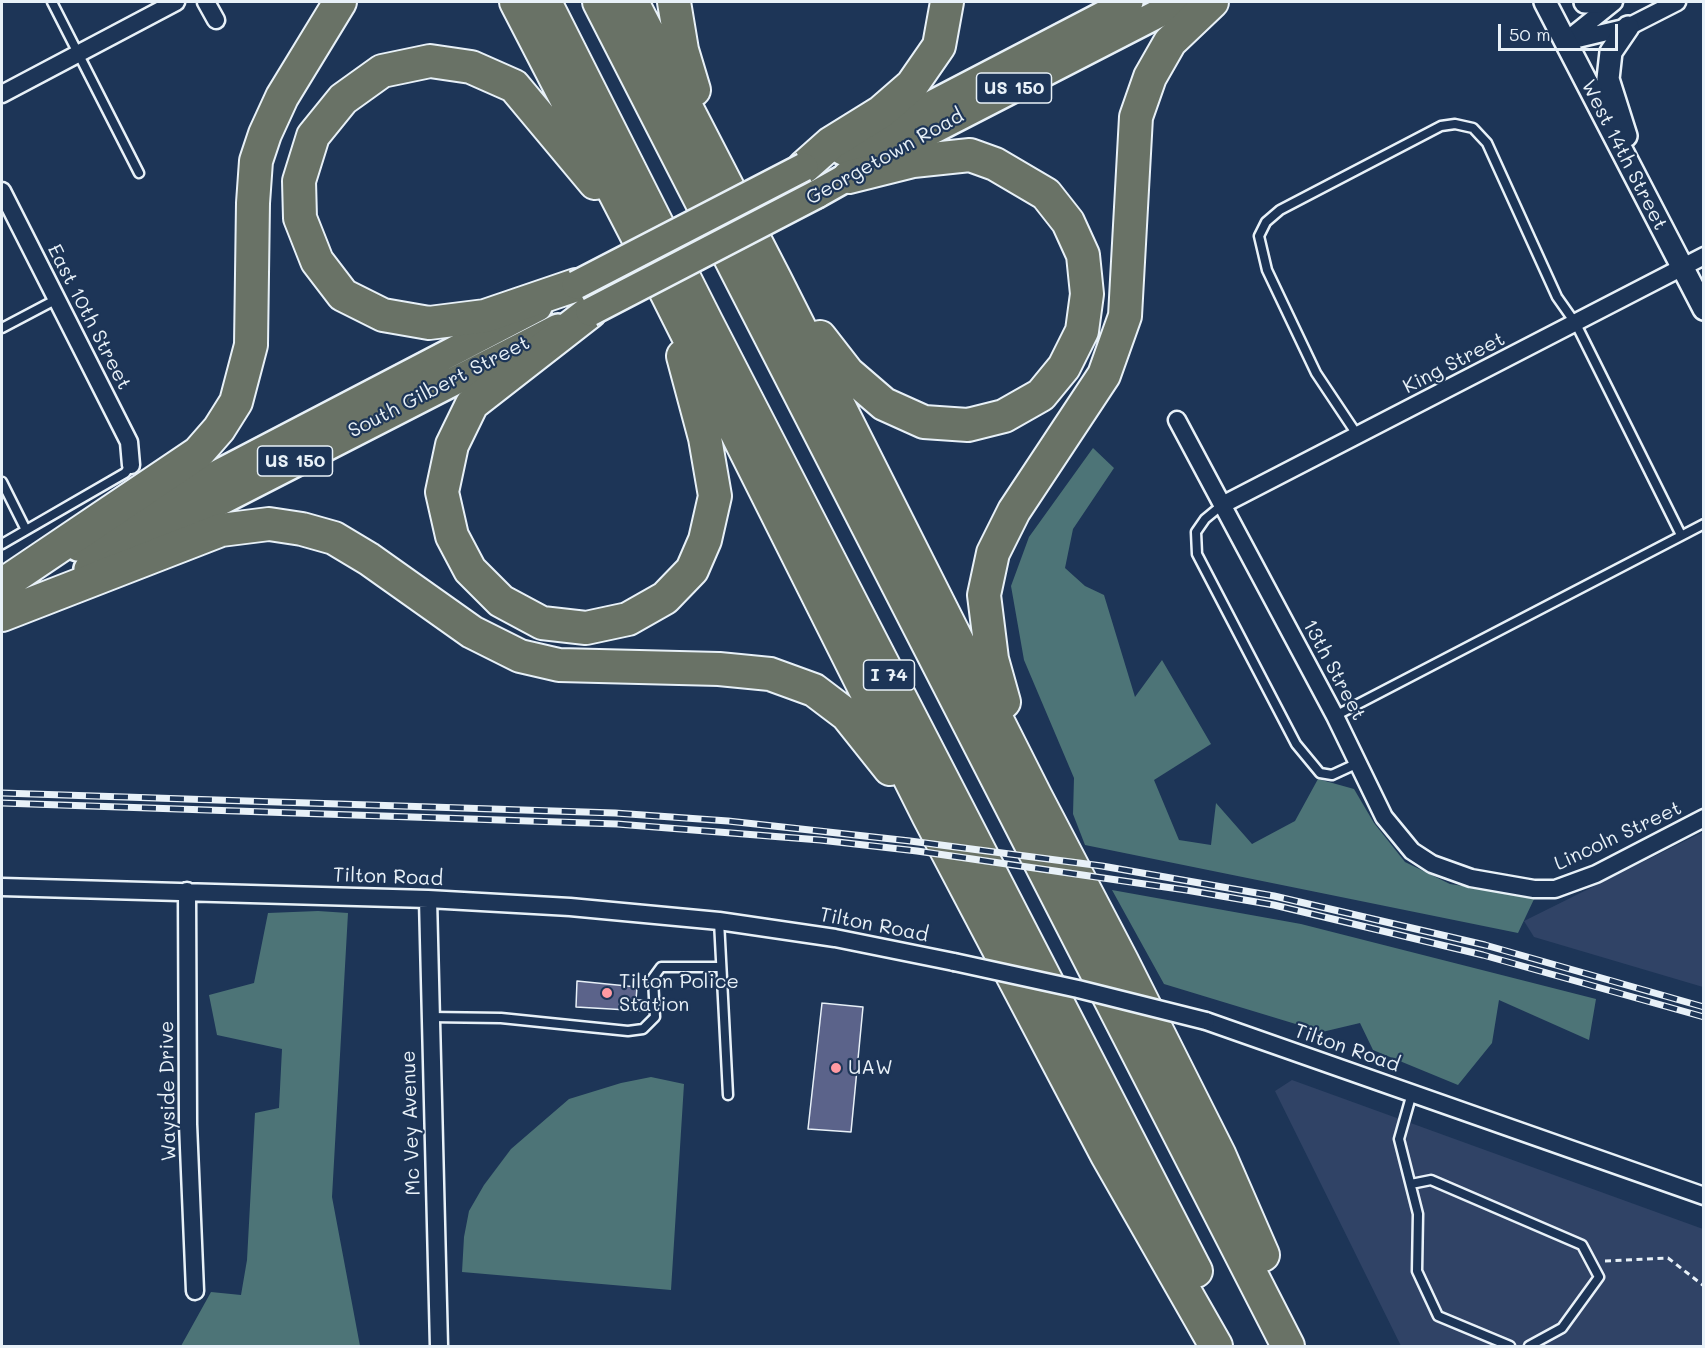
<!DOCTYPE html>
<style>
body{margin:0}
#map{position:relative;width:1705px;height:1348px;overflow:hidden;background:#1d3557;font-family:Mali,sans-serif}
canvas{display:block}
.frame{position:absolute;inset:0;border:3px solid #e8f1f8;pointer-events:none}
.scale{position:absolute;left:1498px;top:24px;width:120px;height:27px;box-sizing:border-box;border:3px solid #e8f1f8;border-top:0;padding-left:8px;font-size:18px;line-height:21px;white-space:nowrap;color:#e8f1f8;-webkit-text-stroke:4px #1d3557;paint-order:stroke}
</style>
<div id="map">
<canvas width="1705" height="1348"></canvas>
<div class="frame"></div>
<div class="scale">50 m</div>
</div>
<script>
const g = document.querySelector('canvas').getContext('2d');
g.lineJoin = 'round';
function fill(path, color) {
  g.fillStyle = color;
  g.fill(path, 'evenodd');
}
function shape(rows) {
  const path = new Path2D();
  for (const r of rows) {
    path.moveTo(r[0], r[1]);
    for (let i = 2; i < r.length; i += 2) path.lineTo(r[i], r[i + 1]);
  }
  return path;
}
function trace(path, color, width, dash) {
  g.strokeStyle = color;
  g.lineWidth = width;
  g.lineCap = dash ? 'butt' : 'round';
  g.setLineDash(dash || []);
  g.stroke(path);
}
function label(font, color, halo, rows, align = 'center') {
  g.font = font + ' Mali,sans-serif';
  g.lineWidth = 4.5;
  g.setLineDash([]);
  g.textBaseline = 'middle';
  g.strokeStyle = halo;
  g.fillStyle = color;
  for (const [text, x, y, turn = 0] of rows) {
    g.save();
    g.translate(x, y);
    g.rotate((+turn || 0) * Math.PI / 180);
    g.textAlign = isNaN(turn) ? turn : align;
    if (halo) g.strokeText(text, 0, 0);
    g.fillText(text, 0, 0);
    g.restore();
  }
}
fill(shape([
 [1703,832,1703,987,1534,937,1524,921],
 [1292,1080,1703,1229,1703,1346,1401,1346,1275,1091]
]), '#304366');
fill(shape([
 [1093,448,1114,468,1073,529,1065,568,1085,586,1104,595,1135,697,1162,660,1211,744,1154,780,1179,840,1211,845,1216,803,1252,844,1295,821,1318,779,1354,789,1374,823,1405,862,1450,884,1535,897,1518,933,1085,845,1073,814,1074,778,1024,660,1011,586,1029,537],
 [1112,890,1301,924,1596,999,1589,1040,1499,1000,1492,1043,1458,1085,1373,1050,1360,1023,1322,1032,1164,984],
 [318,911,348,913,332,1197,360,1346,181,1346,211,1292,241,1295,247,1260,255,1113,279,1108,282,1049,217,1035,209,995,254,983,268,913],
 [651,1077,684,1084,671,1290,462,1272,464,1237,469,1211,484,1185,511,1149,569,1099,621,1083]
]), '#4d7477');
const building = shape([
 [577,981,637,987,636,1000,646,1000,645,1011,576,1007,577,981],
 [822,1003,863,1007,851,1132,808,1129,822,1003]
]);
fill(building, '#5b638a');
trace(building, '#e8f1f8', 1.5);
const service = shape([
 [52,2,139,173],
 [2,328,57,299],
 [1358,436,1316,373,1267,270,1259,236,1266,222,1280,210,1441,126,1455,124,1473,128,1487,143,1557,297,1576,324,1681,535],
 [2,482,26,530],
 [1222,505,1205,519,1196,532,1197,554,1296,744,1320,773,1332,775,1358,763],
 [2,544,125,473,131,465],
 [1335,716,1704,524],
 [719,921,728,1095],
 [430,1017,501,1018,628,1031,643,1029,655,1017,653,978,661,967,721,967],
 [1412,1093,1399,1139,1418,1214,1417,1271,1438,1316,1510,1346],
 [1411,1184,1431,1180,1582,1245,1599,1277,1562,1328,1529,1346]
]);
const minor = shape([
 [206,2,216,20],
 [1568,39,1614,2],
 [1565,42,1628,27,1677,2],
 [2,94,176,2],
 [2,191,129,442,131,465],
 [1177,420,1335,716,1384,817,1412,851,1432,864,1471,878,1534,889,1555,889,1596,874,1704,818],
 [1222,505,1704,256],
 [2,887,428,899,570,907,719,921,835,938,954,962],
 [187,891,188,1124,195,1291],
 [428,899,439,1346],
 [1206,1021,1704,1196]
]);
const tertiary = shape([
 [1545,2,1704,309],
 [1585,2,1598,2],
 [1626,136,1608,79,1611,52,1628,27]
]);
const primary = shape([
 [843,151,1129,2],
 [817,194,911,141,1181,2],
 [78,547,538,307],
 [88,569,558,328]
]);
const motorway = shape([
 [516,2,667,294,929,817,1107,1155,1216,1346],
 [545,2,707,323,1196,1271],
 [599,2,1288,1346],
 [632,2,775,279,1036,797,1122,961,1219,1154,1263,1255],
 [674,2,682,50,694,90],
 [804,167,831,143,881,112,912,85,939,46,947,2],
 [576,285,485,316,429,323,383,315,343,295,317,261,300,218,299,181,313,136,343,99,382,71,430,61,471,67,514,86,595,183],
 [590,312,472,404,452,445,442,492,452,536,470,570,501,601,542,623,586,628,628,619,665,598,692,570,705,540,715,496,705,438,683,356],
 [820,337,848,373,884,404,924,422,968,425,1004,416,1041,395,1064,367,1082,331,1087,294,1083,255,1068,222,1046,194,995,164,970,155,913,161,849,177],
 [2,585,198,453,219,429,236,402,251,345,253,203,256,161,265,134,282,97,340,2],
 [2,615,221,530,269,524,302,529,334,538,369,559,472,632,520,656,559,665,719,669,770,674,814,690,847,715,890,769],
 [1004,702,992,659,984,595,993,553,1014,511,1104,375,1125,316,1136,117,1150,77,1170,42,1212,2]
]);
trace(service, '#e8f1f8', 13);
trace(minor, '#e8f1f8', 21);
trace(tertiary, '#e8f1f8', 26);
trace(primary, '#e8f1f8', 32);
trace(motorway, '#e8f1f8', 36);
trace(shape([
 [1605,1261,1668,1258,1704,1286]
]), '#e8f1f8', 3, [6, 4.5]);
trace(service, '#1d3557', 8);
trace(minor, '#1d3557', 16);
trace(tertiary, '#1d3557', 21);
trace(primary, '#697266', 27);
trace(motorway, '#697266', 32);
const rail = shape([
 [2,793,615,813,728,821,910,841,1102,866,1274,896,1485,945,1704,1007],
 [2,803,617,824,820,840,917,851,1186,890,1274,905,1483,955,1704,1017]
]);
trace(rail, '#e8f1f8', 7);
trace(rail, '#1d3557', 4.5, [14]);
const minorBridge = shape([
 [954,962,1078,989,1206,1021]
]);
const primaryBridge = shape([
 [576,285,804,167],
 [590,312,817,194]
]);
trace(minorBridge, '#e8f1f8', 21, []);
trace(primaryBridge, '#e8f1f8', 32, []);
trace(minorBridge, '#1d3557', 16);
trace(primaryBridge, '#697266', 27);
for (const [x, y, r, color] of [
 [607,993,6,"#ff9aa2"],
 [836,1068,6,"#ff9aa2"]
]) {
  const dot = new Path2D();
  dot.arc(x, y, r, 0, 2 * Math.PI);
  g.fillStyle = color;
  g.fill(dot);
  trace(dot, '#1d3557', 2);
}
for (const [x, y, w] of [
 [1014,88,75],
 [295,461,75],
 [889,675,51]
]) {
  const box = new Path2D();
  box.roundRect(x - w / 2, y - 15, w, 30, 4.5);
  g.fillStyle = '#1d3557';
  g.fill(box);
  trace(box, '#e8f1f8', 1.5);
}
label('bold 18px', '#e8f1f8', null, [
 ["US 150",1014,88],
 ["US 150",295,461],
 ["I 74",889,675]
]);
label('20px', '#e8f1f8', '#1d3557', [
 ["West 14th Street",1624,155,63],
 ["Georgetown Road",885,157,-29],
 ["East 10th Street",89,317,63],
 ["King Street",1454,363,-27],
 ["South Gilbert Street",439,387,-27],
 ["13th Street",1334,670,62],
 ["Lincoln Street",1618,836,-25],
 ["Tilton Road",388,877,2],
 ["Tilton Road",874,925,11],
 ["Tilton Road",1347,1048,19],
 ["Wayside Drive",168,1091,-91],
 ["Mc Vey Avenue",411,1123,-92]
]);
label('20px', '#e8f1f8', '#1d3557', [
 ["Tilton Police",619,982],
 ["Station",619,1005],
 ["UAW",848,1068]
], 'left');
</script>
